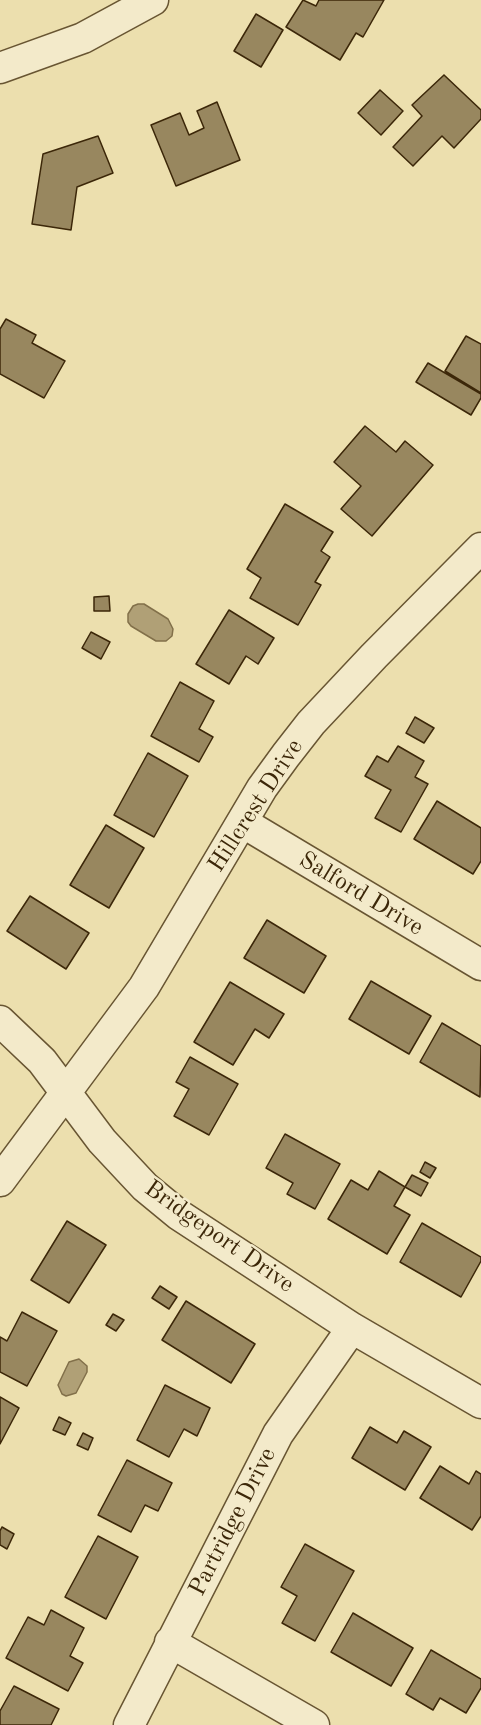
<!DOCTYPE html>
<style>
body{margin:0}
canvas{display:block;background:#ecdfae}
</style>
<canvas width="481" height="1725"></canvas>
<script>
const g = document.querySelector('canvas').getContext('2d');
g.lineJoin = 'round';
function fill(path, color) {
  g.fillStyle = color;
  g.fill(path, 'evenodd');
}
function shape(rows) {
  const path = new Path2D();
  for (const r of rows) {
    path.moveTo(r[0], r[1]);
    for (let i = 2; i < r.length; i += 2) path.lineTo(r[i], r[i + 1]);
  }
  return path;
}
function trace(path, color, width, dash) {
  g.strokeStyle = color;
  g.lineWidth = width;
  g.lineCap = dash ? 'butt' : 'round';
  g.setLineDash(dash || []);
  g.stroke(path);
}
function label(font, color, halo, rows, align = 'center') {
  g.font = font + ' "Old Standard TT",serif';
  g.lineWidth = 5;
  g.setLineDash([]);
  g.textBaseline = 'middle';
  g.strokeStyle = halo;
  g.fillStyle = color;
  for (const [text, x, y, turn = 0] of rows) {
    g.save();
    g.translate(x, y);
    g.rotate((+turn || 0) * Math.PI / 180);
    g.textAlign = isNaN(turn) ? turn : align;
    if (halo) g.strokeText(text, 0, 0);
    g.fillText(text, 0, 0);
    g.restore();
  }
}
const water = shape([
 [138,604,144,604,168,619,173,629,172,636,166,641,156,641,131,626,128,622,128,614,133,606,138,604],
 [79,1359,87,1366,87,1372,76,1393,66,1396,62,1394,58,1385,69,1362,79,1359]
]);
fill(water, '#b0a076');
trace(water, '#82704a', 1.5);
const building = shape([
 [303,0,316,6,319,0,384,0,363,37,356,33,340,60,286,27,303,0],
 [256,14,283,30,261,67,234,51,256,14],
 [444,75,481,110,481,119,454,148,442,136,413,166,393,147,422,116,412,105,444,75],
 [380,90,403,111,381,135,358,113,380,90],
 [217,102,240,160,176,186,151,125,180,113,189,135,204,128,197,111,217,102],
 [98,136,113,173,77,187,71,230,32,224,43,154,98,136],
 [6,319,36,335,32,343,65,361,44,398,0,374,0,329,6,319],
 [466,336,481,344,481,393,445,371,466,336],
 [428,363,481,394,481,398,471,415,416,382,428,363],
 [365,426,396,452,405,441,433,465,372,536,341,509,361,486,334,462,365,426],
 [285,504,333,532,321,551,330,557,315,582,321,585,298,625,250,598,261,578,247,569,285,504],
 [109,596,110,611,94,611,94,597,109,596],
 [229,610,274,638,258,664,246,656,229,684,196,664,229,610],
 [91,632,110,642,101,659,82,648,91,632],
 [180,682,214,701,199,729,213,737,199,762,151,736,180,682],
 [415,717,434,728,424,743,406,733,415,717],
 [398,746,424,761,415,777,428,784,401,832,375,818,391,790,365,776,377,756,388,762,398,746],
 [148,753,188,776,154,837,114,815,148,753],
 [437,801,481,828,481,861,473,874,414,839,437,801],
 [106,825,144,848,109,908,70,885,106,825],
 [30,896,89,933,66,969,7,931,30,896],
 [267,920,326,956,304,993,244,958,267,920],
 [371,981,431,1016,409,1054,349,1019,371,981],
 [230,982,284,1014,269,1038,255,1029,233,1065,194,1042,230,982],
 [442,1023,481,1046,480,1097,420,1062,442,1023],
 [190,1057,238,1084,209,1135,174,1116,189,1089,176,1082,190,1057],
 [285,1134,340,1164,315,1209,287,1194,293,1183,266,1168,285,1134],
 [425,1162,436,1168,430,1178,420,1172,425,1162],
 [379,1171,405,1187,394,1206,410,1215,387,1254,328,1219,351,1180,368,1190,379,1171],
 [412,1175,428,1183,421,1196,405,1187,412,1175],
 [67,1221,106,1245,69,1303,31,1280,67,1221],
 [422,1223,481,1257,481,1261,461,1297,400,1262,422,1223],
 [160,1286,177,1297,169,1309,152,1298,160,1286],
 [186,1301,255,1344,231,1383,162,1340,186,1301],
 [22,1312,57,1331,27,1386,0,1372,0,1337,7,1341,22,1312],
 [113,1314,124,1320,116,1331,106,1325,113,1314],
 [165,1385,210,1408,197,1436,184,1429,169,1457,137,1440,165,1385],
 [0,1397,19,1408,0,1444,0,1397],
 [59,1417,71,1423,65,1435,53,1430,59,1417],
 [370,1427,397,1443,404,1431,431,1447,405,1490,352,1458,370,1427],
 [83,1433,93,1438,88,1450,77,1445,83,1433],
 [127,1460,172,1483,158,1511,145,1505,131,1532,98,1515,127,1460],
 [440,1466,469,1484,476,1471,481,1474,481,1516,472,1530,420,1498,440,1466],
 [2,1527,14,1534,7,1549,0,1545,0,1531,2,1527],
 [98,1536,138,1557,106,1619,65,1597,98,1536],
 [305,1544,354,1571,315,1641,282,1623,297,1596,281,1587,305,1544],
 [51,1610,84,1628,70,1656,83,1663,68,1691,6,1658,28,1617,44,1625,51,1610],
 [353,1613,413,1648,391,1686,331,1652,353,1613],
 [431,1650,481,1679,481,1688,466,1713,440,1698,433,1710,406,1694,431,1650],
 [14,1686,59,1709,51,1725,0,1725,0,1711,14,1686]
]);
fill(building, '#98875f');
trace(building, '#3c2709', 1.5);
const minor = shape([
 [0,68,83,38,153,0],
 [242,822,481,965],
 [0,1021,42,1061,102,1141,145,1187,179,1215,352,1328,481,1403],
 [0,1181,144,987,262,788,286,755,311,723,374,656,481,548],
 [170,1642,314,1725],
 [129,1725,278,1434,352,1328]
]);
trace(minor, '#685532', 33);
trace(minor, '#f3eaca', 30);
label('24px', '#3c2709', '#f3eaca', [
 ["Hillcrest Drive",256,806,-57],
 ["Salford Drive",361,894,31],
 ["Bridgeport Drive",219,1237,35],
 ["Partridge Drive",233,1522,-63]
]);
</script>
